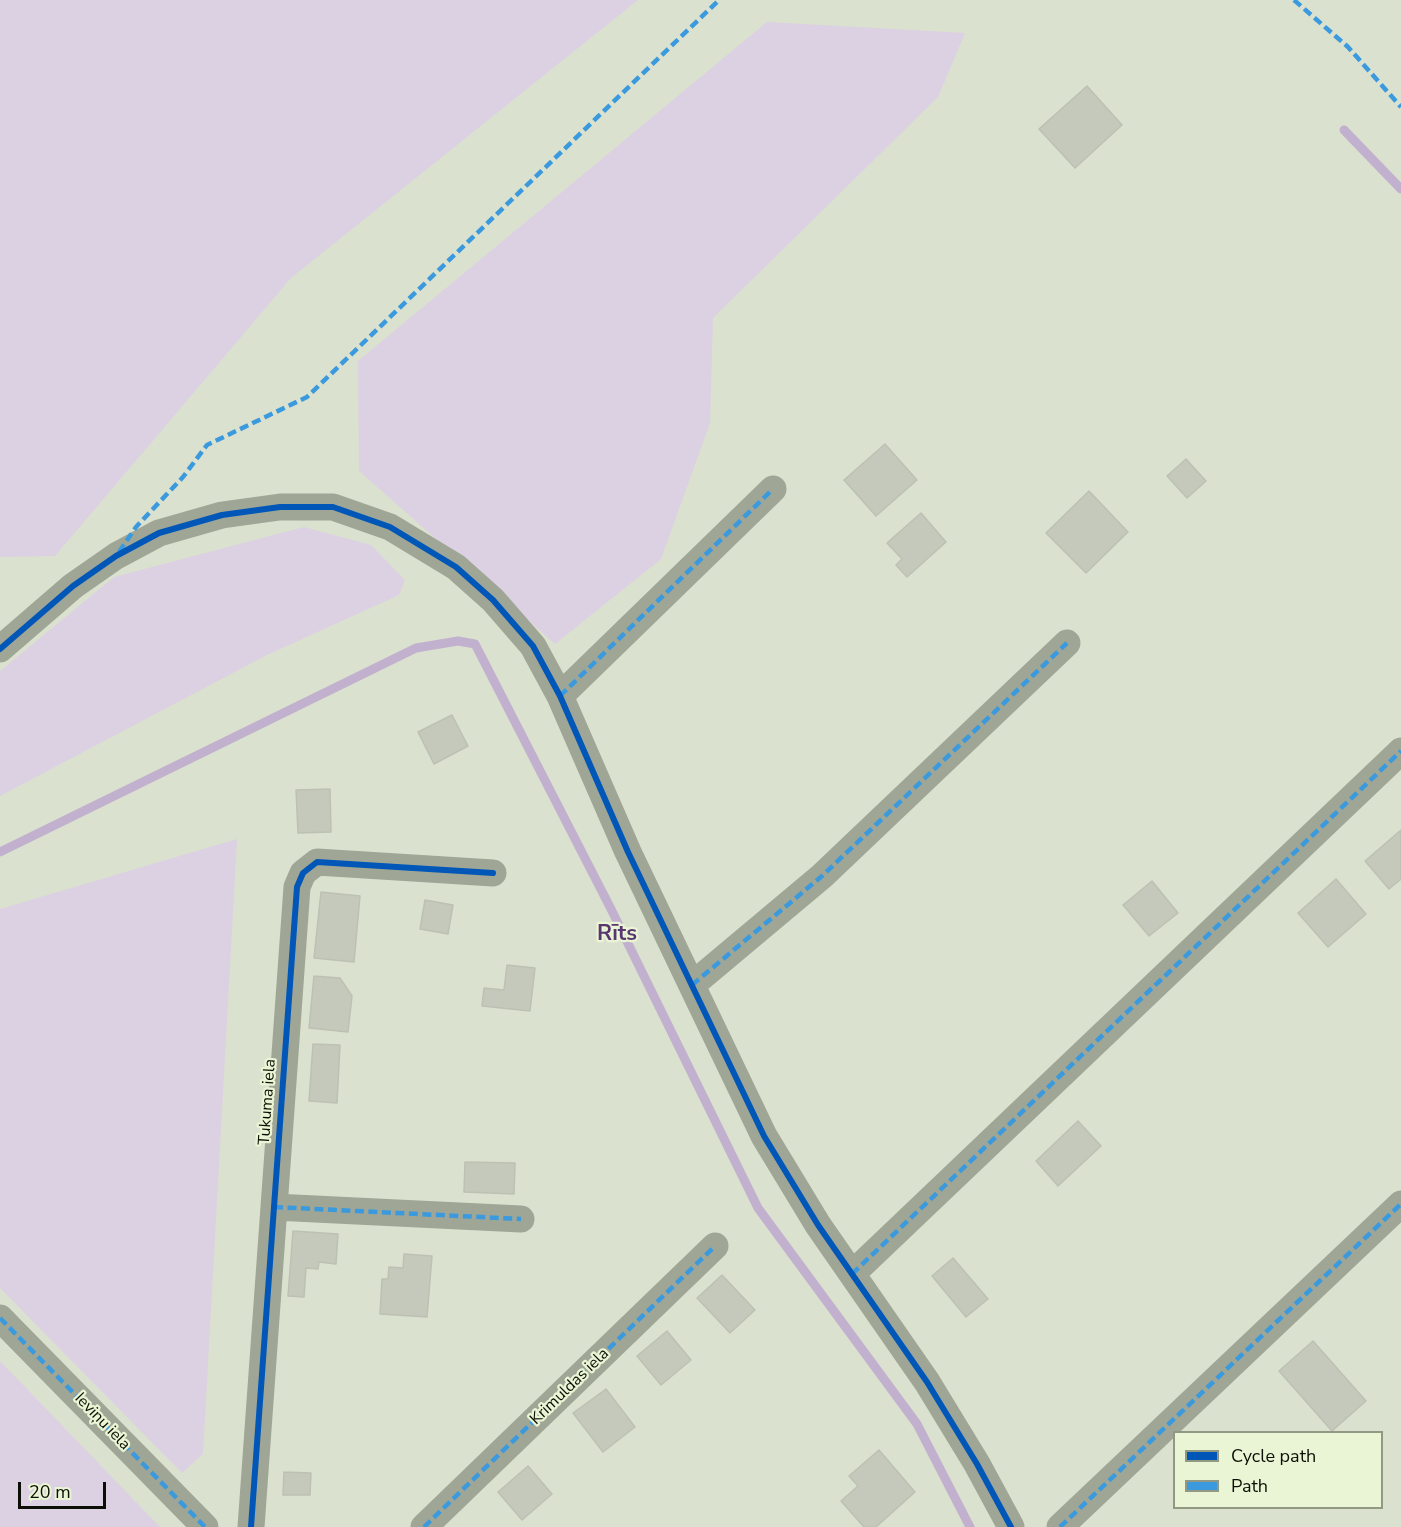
<!DOCTYPE html>
<meta charset="utf-8">
<style>
body{margin:0}
#map{position:relative;width:1401px;height:1527px;overflow:hidden;background:#dbe1cf;font-family:"Nunito Sans",sans-serif}
canvas{display:block}
.legend{position:absolute;left:1173px;top:1431px;width:210px;height:78px;box-sizing:border-box;background:#eaf5d5;border:2px solid #919982;margin:0;padding:8px 10px;list-style:none;font-size:18px;color:#0c0f05}
.legend li{display:flex;align-items:center;gap:12px;height:30px}
.legend b{width:30px;border:2px solid #919982}
.scale{position:absolute;left:18px;top:1482px;width:88px;height:27px;box-sizing:border-box;border:3px solid #0c0f05;border-top:0;padding-left:8px;font-size:18px;line-height:21px;white-space:nowrap;color:#0c0f05;-webkit-text-stroke:4px #eaf5d5;paint-order:stroke}
</style>
<div id="map">
<canvas width="1401" height="1527"></canvas>
<ul class="legend">
<li><b style="height:8px;background:#0057b8"></b>Cycle path</li>
<li><b style="height:8px;background:#3a9add"></b>Path</li>
</ul>
<div class="scale">20 m</div>
</div>
<script>
const g = document.querySelector('canvas').getContext('2d');
g.lineJoin = 'round';
function fill(path, color) {
  g.fillStyle = color;
  g.fill(path, 'evenodd');
}
function shape(rows) {
  const path = new Path2D();
  for (const r of rows) {
    path.moveTo(r[0], r[1]);
    for (let i = 2; i < r.length; i += 2) path.lineTo(r[i], r[i + 1]);
  }
  return path;
}
function trace(path, color, width, dash) {
  g.strokeStyle = color;
  g.lineWidth = width;
  g.lineCap = dash ? 'butt' : 'round';
  g.setLineDash(dash || []);
  g.stroke(path);
}
function label(font, color, halo, rows, align = 'center') {
  g.font = font + ' "Nunito Sans",sans-serif';
  g.lineWidth = 4.5;
  g.setLineDash([]);
  g.textBaseline = 'middle';
  g.strokeStyle = halo;
  g.fillStyle = color;
  for (const [text, x, y, turn = 0] of rows) {
    g.save();
    g.translate(x, y);
    g.rotate((+turn || 0) * Math.PI / 180);
    g.textAlign = isNaN(turn) ? turn : align;
    if (halo) g.strokeText(text, 0, 0);
    g.fillText(text, 0, 0);
    g.restore();
  }
}
fill(shape([
 [0,0,638,0,291,278,55,556,0,557],
 [767,22,965,33,938,97,713,318,710,423,661,559,555,644,359,471,358,361],
 [304,527,371,545,405,580,399,595,267,655,0,796,0,671,114,577],
 [237,839,203,1454,182,1473,0,1288,0,909],
 [0,1361,160,1527,0,1527]
]), '#dcd0e3');
trace(shape([
 [1344,130,1401,189],
 [0,852,416,648,458,641,475,644,611,909,758,1208,917,1424,970,1527]
]), '#c2b1ce', 9);
const building = shape([
 [1087,86,1122,125,1075,168,1039,129,1087,86],
 [885,444,917,480,876,516,844,480,885,444],
 [1186,459,1206,481,1187,498,1167,476,1186,459],
 [1089,491,1128,532,1086,573,1046,533,1089,491],
 [921,513,946,542,907,577,896,565,902,559,887,543,921,513],
 [452,715,468,746,434,764,418,732,452,715],
 [330,789,331,832,298,833,296,790,330,789],
 [1401,830,1401,879,1389,889,1365,861,1401,830],
 [1336,879,1366,914,1328,947,1298,913,1336,879],
 [1152,881,1178,913,1149,936,1123,905,1152,881],
 [321,892,360,896,354,962,314,958,321,892],
 [425,900,453,905,448,934,420,929,425,900],
 [507,965,535,968,530,1011,482,1006,484,988,504,990,507,965],
 [314,976,340,978,352,996,348,1032,309,1028,314,976],
 [313,1044,340,1045,337,1103,309,1101,313,1044],
 [1078,1121,1101,1146,1058,1186,1036,1161,1078,1121],
 [465,1162,515,1163,514,1194,464,1192,465,1162],
 [293,1231,338,1234,336,1264,319,1262,318,1269,306,1268,304,1297,288,1296,293,1231],
 [404,1254,432,1256,427,1317,380,1314,382,1279,388,1279,389,1267,403,1268,404,1254],
 [953,1258,988,1299,966,1317,932,1276,953,1258],
 [722,1275,755,1310,730,1333,697,1298,722,1275],
 [667,1331,691,1360,661,1385,637,1356,667,1331],
 [1313,1341,1366,1401,1332,1431,1279,1371,1313,1341],
 [606,1389,635,1427,603,1452,573,1413,606,1389],
 [879,1450,915,1492,876,1527,864,1527,841,1501,858,1486,849,1476,879,1450],
 [528,1466,552,1494,522,1520,498,1492,528,1466],
 [284,1472,311,1473,310,1495,283,1495,284,1472]
]);
fill(building, '#c4c9bb');
trace(building, '#bcc1b3', 1.5);
trace(shape([
 [0,649,73,586,116,556,159,533,222,515,280,507,333,507,390,527,456,567,493,600,533,646,560,696,628,852,764,1136,818,1225,927,1382,977,1464,1011,1527],
 [560,696,773,489],
 [692,985,822,876,1067,643],
 [274,1207,521,1219],
 [852,1274,1401,751],
 [0,1318,205,1527],
 [251,1527,297,887,303,873,317,862,493,873],
 [424,1527,715,1246],
 [1060,1527,1401,1204]
]), '#a0a696', 27);
trace(shape([
 [1294,0,1348,47,1401,107],
 [119,552,136,527,183,477,207,445,307,397,719,0],
 [560,696,773,489],
 [692,985,822,876,1067,643],
 [274,1207,521,1219],
 [852,1274,1401,751],
 [0,1318,205,1527],
 [424,1527,715,1246],
 [1060,1527,1401,1204]
]), '#3a9add', 4.5, [9, 4.5]);
trace(shape([
 [0,649,73,586,116,556,159,533,222,515,280,507,333,507,390,527,456,567,493,600,533,646,560,696,628,852,764,1136,818,1225,927,1382,977,1464,1011,1527],
 [251,1527,297,887,303,873,317,862,493,873]
]), '#0057b8', 6);
label('16px', '#0c0f05', '#eaf5d5', [
 ["Tukuma iela",268,1102,-86],
 ["Krimuldas iela",570,1387,-44],
 ["Ieviņu iela",102,1422,46]
]);
label('bold 22px', '#583770', '#eaf5d5', [
 ["Rīts",617,935]
]);
</script>
